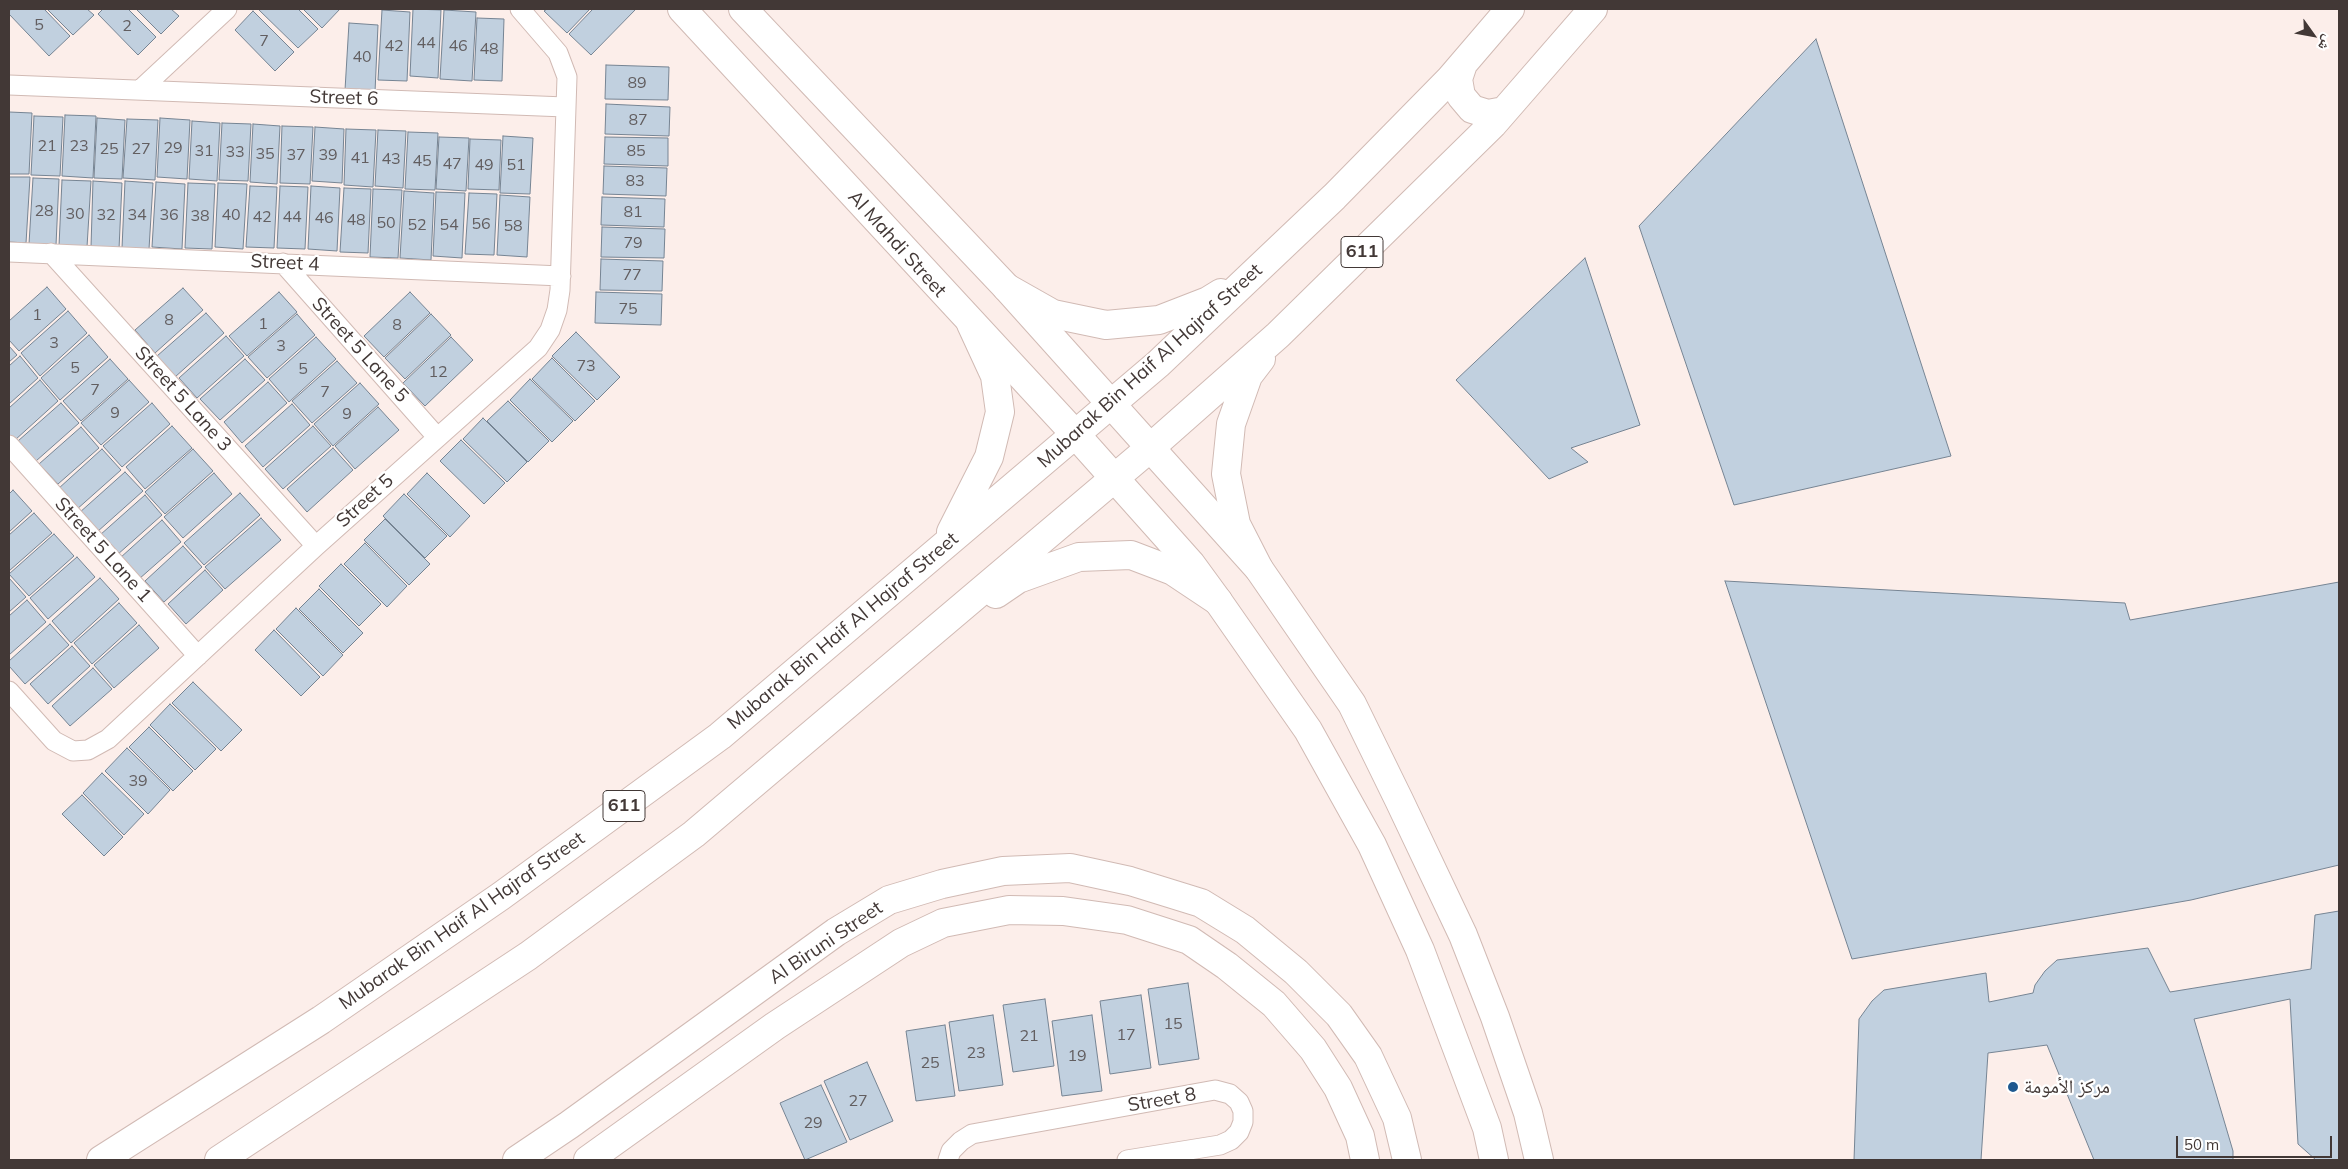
<!DOCTYPE html>
<meta charset="utf-8">
<style>
body{margin:0}
#map{position:relative;width:2348px;height:1169px;overflow:hidden;background:#fceeea;font-family:Mulish,"Noto Naskh Arabic",sans-serif}
canvas{display:block}
.frame{position:absolute;inset:0;border:10px solid #423836;pointer-events:none}
.north{position:absolute;left:2288px;top:10px;width:50px;height:50px;-webkit-text-stroke:4px #fff;paint-order:stroke;rotate:122deg;font-size:14px;font-weight:700;line-height:20px;text-align:center;color:#423836}
.north::after{content:'';display:block;margin:auto;width:18px;height:22px;background:#423836;clip-path:polygon(50% 0,100% 100%,50% 72%,0 100%)}
.scale{position:absolute;left:2176px;top:1136px;width:156px;height:22px;box-sizing:border-box;border:2px solid #423836;border-top:0;padding-left:6px;font-size:15px;line-height:18px;white-space:nowrap;color:#423836;-webkit-text-stroke:4px #fff;paint-order:stroke}
</style>
<div id="map">
<canvas width="2348" height="1169"></canvas>
<div class="frame"></div>
<div class="north">ش</div>
<div class="scale">50 m</div>
</div>
<script>
const g = document.querySelector('canvas').getContext('2d');
g.lineJoin = 'round';
function fill(path, color) {
  g.fillStyle = color;
  g.fill(path, 'evenodd');
}
function shape(rows) {
  const path = new Path2D();
  for (const r of rows) {
    path.moveTo(r[0], r[1]);
    for (let i = 2; i < r.length; i += 2) path.lineTo(r[i], r[i + 1]);
  }
  return path;
}
function trace(path, color, width, dash) {
  g.strokeStyle = color;
  g.lineWidth = width;
  g.lineCap = dash ? 'butt' : 'round';
  g.setLineDash(dash || []);
  g.stroke(path);
}
function label(font, color, halo, rows, align = 'center') {
  g.font = font + ' Mulish,"Noto Naskh Arabic",sans-serif';
  g.lineWidth = 4.5;
  g.setLineDash([]);
  g.textBaseline = 'middle';
  g.strokeStyle = halo;
  g.fillStyle = color;
  for (const [text, x, y, turn = 0] of rows) {
    g.save();
    g.translate(x, y);
    g.rotate((+turn || 0) * Math.PI / 180);
    g.textAlign = isNaN(turn) ? turn : align;
    if (halo) g.strokeText(text, 0, 0);
    g.fillText(text, 0, 0);
    g.restore();
  }
}
const building = shape([
 [10,9,44,9,70,36,49,56,9,14,10,9],
 [47,9,87,9,94,15,73,35,47,9],
 [103,9,128,9,156,37,138,55,98,14,103,9],
 [136,9,171,9,179,16,161,34,136,9],
 [258,9,298,9,318,29,298,48,258,9],
 [303,9,340,9,322,28,303,9],
 [413,9,441,10,438,78,410,76,413,9],
 [547,9,590,9,567,33,544,11,547,9],
 [593,9,636,9,591,55,569,34,593,9],
 [382,10,410,12,407,81,378,80,382,10],
 [444,10,476,12,472,81,440,79,444,10],
 [253,11,294,52,275,71,235,30,253,11],
 [477,18,504,19,502,81,474,80,477,18],
 [349,23,378,25,375,92,345,90,349,23],
 [1816,39,1951,456,1734,505,1639,226,1816,39],
 [606,65,669,67,668,100,605,99,606,65],
 [606,104,670,107,669,136,605,134,606,104],
 [9,112,32,113,29,174,9,174,9,112],
 [65,115,96,116,93,178,62,176,65,115],
 [34,116,63,117,60,176,31,175,34,116],
 [97,118,125,120,122,179,94,178,97,118],
 [160,118,190,120,187,179,157,177,160,118],
 [127,119,158,120,155,180,123,178,127,119],
 [192,121,220,123,217,181,189,179,192,121],
 [222,123,251,124,248,181,219,180,222,123],
 [253,124,280,126,277,184,250,182,253,124],
 [282,126,313,127,310,184,280,183,282,126],
 [315,127,344,129,342,183,312,181,315,127],
 [346,129,376,130,373,187,344,185,346,129],
 [378,130,406,131,403,188,375,186,378,130],
 [408,132,438,133,435,190,405,189,408,132],
 [503,136,533,138,530,194,500,193,503,136],
 [439,137,469,138,466,191,436,189,439,137],
 [605,137,668,138,668,166,604,164,605,137],
 [470,139,501,140,499,190,468,189,470,139],
 [604,166,667,168,666,196,603,194,604,166],
 [9,177,30,177,26,243,9,242,9,177],
 [33,178,59,179,56,245,29,244,33,178],
 [62,180,91,181,87,247,59,246,62,180],
 [93,181,122,183,119,249,91,247,93,181],
 [125,181,153,183,149,249,122,248,125,181],
 [156,182,185,184,182,249,152,247,156,182],
 [188,183,215,184,212,249,185,248,188,183],
 [218,183,247,184,243,249,215,247,218,183],
 [250,186,277,187,274,248,246,247,250,186],
 [280,186,308,187,305,249,277,248,280,186],
 [311,186,340,188,337,251,308,249,311,186],
 [344,188,371,189,368,253,340,252,344,188],
 [373,189,402,190,398,258,370,257,373,189],
 [404,191,434,193,431,260,400,258,404,191],
 [436,192,465,193,462,258,433,256,436,192],
 [469,193,497,194,494,255,465,254,469,193],
 [500,195,530,197,527,257,497,255,500,195],
 [602,197,665,199,664,227,601,225,602,197],
 [602,227,665,229,664,258,601,257,602,227],
 [1585,258,1640,425,1571,448,1588,462,1549,479,1456,380,1585,258],
 [601,259,663,261,662,291,600,290,601,259],
 [47,287,66,309,19,351,9,340,9,321,47,287],
 [183,288,203,310,155,353,135,330,183,288],
 [279,292,297,312,247,356,229,336,279,292],
 [410,292,430,313,384,357,364,336,410,292],
 [596,292,662,294,661,325,595,323,596,292],
 [68,311,87,333,40,376,21,353,68,311],
 [206,313,224,333,175,377,157,356,206,313],
 [297,314,315,335,267,378,248,357,297,314],
 [431,314,451,335,405,379,385,358,431,314],
 [576,332,620,377,597,400,552,356,576,332],
 [89,335,108,357,60,400,41,378,89,335],
 [226,336,244,356,197,398,179,378,226,336],
 [316,337,336,359,289,402,269,379,316,337],
 [451,337,473,360,425,406,403,383,451,337],
 [9,346,17,355,9,362,9,346],
 [20,356,38,378,9,404,9,366,20,356],
 [552,358,595,401,575,421,532,379,552,358],
 [110,359,128,379,81,421,63,401,110,359],
 [245,359,265,380,220,420,200,399,245,359],
 [337,361,357,383,312,423,292,401,337,361],
 [530,379,573,421,552,442,510,400,530,379],
 [40,380,58,401,15,440,9,434,9,408,40,380],
 [129,380,149,402,101,445,81,423,129,380],
 [268,382,287,403,242,443,224,422,268,382],
 [360,383,379,404,333,446,314,424,360,383],
 [508,401,549,441,528,462,487,421,508,401],
 [61,403,79,423,36,461,18,441,61,403],
 [152,403,170,424,122,467,103,446,152,403],
 [292,404,310,425,263,467,245,446,292,404],
 [378,407,399,430,355,469,335,446,378,407],
 [483,418,527,462,507,482,463,439,483,418],
 [172,426,192,448,145,489,126,467,172,426],
 [313,426,331,446,283,489,265,469,313,426],
 [81,427,99,448,58,484,39,464,81,427],
 [461,440,505,483,484,504,440,461,461,440],
 [333,448,353,470,307,512,287,489,333,448],
 [102,449,121,470,76,510,58,489,102,449],
 [193,449,213,471,165,514,145,492,193,449],
 [125,472,143,491,97,532,79,513,125,472],
 [214,473,232,494,183,538,164,517,214,473],
 [427,473,470,516,450,537,407,494,427,473],
 [13,490,32,511,9,532,9,494,13,490],
 [240,493,260,515,204,565,184,543,240,493],
 [404,494,447,536,425,558,383,516,404,494],
 [145,495,162,515,117,555,100,535,145,495],
 [34,513,52,533,9,571,9,535,34,513],
 [261,518,281,540,225,589,205,567,261,518],
 [385,519,430,564,409,585,364,540,385,519],
 [162,520,181,542,139,579,120,558,162,520],
 [54,534,74,556,29,596,9,574,54,534],
 [365,543,407,586,387,607,344,564,365,543],
 [183,546,202,567,164,602,145,581,183,546],
 [77,557,95,577,48,619,30,598,77,557],
 [341,564,381,604,359,626,319,586,341,564],
 [205,570,223,590,186,624,168,604,205,570],
 [9,578,26,597,9,612,9,578],
 [100,578,119,599,71,643,52,621,100,578],
 [1725,581,2125,603,2130,620,2339,582,2339,865,2191,900,1852,959,1725,581],
 [319,589,363,633,343,653,299,609,319,589],
 [27,600,46,622,9,655,9,616,27,600],
 [119,603,137,623,92,664,74,643,119,603],
 [296,608,343,655,323,676,276,629,296,608],
 [50,624,69,645,25,684,9,666,9,661,50,624],
 [139,625,159,648,114,688,94,665,139,625],
 [274,630,320,677,301,696,255,650,274,630],
 [72,646,90,666,48,704,30,684,72,646],
 [93,668,112,689,70,726,52,706,93,668],
 [193,682,242,730,221,751,172,703,193,682],
 [170,704,216,749,195,770,150,725,170,704],
 [149,727,193,771,173,791,129,747,149,727],
 [127,748,170,790,148,814,105,771,127,748],
 [102,773,144,814,124,835,83,793,102,773],
 [82,795,123,837,104,856,62,814,82,795],
 [2339,911,2339,1160,2316,1160,2298,1144,2290,999,2194,1019,2233,1151,2233,1160,2094,1160,2047,1045,1988,1053,1981,1160,1854,1160,1859,1019,1872,1001,1884,990,1986,973,1989,1002,2033,993,2035,985,2045,971,2057,960,2148,948,2170,992,2311,969,2315,915,2339,911],
 [1188,983,1199,1059,1159,1065,1148,989,1188,983],
 [1141,995,1151,1068,1110,1074,1100,1001,1141,995],
 [1045,999,1054,1066,1013,1072,1003,1005,1045,999],
 [993,1015,1003,1085,959,1091,949,1022,993,1015],
 [1092,1015,1102,1091,1062,1096,1052,1021,1092,1015],
 [945,1025,955,1096,916,1101,906,1031,945,1025],
 [867,1062,893,1121,850,1140,824,1081,867,1062],
 [821,1085,847,1142,805,1160,780,1103,821,1085]
]);
fill(building, '#c1d0df');
trace(building, '#768493', 1);
const street = shape([
 [9,85,565,107],
 [140,90,227,9],
 [9,252,561,276],
 [51,253,316,546],
 [283,263,437,437],
 [9,445,198,656],
 [9,691,54,741,73,751,88,750,108,739,316,546,538,348,550,330,557,310,560,290,567,77,558,53,520,9],
 [948,1160,951,1151,961,1141,972,1134,1215,1090,1230,1094,1239,1102,1243,1111,1243,1122,1239,1132,1231,1140,1220,1145,1127,1160]
]);
const secondary = shape([
 [682,9,1076,435,1191,564,1218,601,1308,730,1372,845,1420,950,1487,1128,1494,1160],
 [743,9,1007,288,1259,569,1352,704,1399,800,1463,935,1495,1017,1528,1113,1539,1160],
 [517,1160,569,1125,836,932,889,900,942,884,1003,871,1070,868,1130,881,1201,903,1245,930,1296,972,1339,1015,1368,1056,1397,1118,1407,1160],
 [588,1160,775,1026,901,943,943,923,1009,910,1063,911,1127,920,1189,940,1227,966,1274,1004,1313,1049,1338,1088,1360,1136,1365,1160]
]);
const primary = shape([
 [1463,64,1458,79,1461,96,1472,109,1488,114,1504,111],
 [1007,288,1053,314,1106,325,1159,320,1208,301,1221,293],
 [951,532,989,457,1000,412,995,376,971,324],
 [1259,569,1236,524,1226,474,1231,424,1248,376,1261,359],
 [996,594,1018,579,1079,557,1131,555,1173,571,1218,601],
 [101,1160,321,1020,501,896,720,736,1158,364,1334,197,1450,79,1510,9],
 [219,1160,528,956,694,834,1150,448,1278,335,1493,124,1593,9]
]);
trace(street, '#d1bab4', 21);
trace(secondary, '#d1bab4', 30);
trace(primary, '#d1bab4', 30);
trace(street, '#fff', 19);
trace(secondary, '#fff', 28);
trace(primary, '#fff', 28);
for (const [x, y, r, color] of [
 [2013,1087,6,"#1e5990"]
]) {
  const dot = new Path2D();
  dot.arc(x, y, r, 0, 2 * Math.PI);
  g.fillStyle = color;
  g.fill(dot);
  trace(dot, '#fff', 2);
}
label('16px', '#625e60', null, [
 ["5",39,25],
 ["2",127,26],
 ["7",264,41],
 ["44",426,43],
 ["42",394,46],
 ["46",458,46],
 ["48",489,49],
 ["40",362,57],
 ["89",637,83],
 ["87",638,120],
 ["21",47,146],
 ["23",79,146],
 ["29",173,148],
 ["25",109,149],
 ["27",141,149],
 ["31",204,151],
 ["85",636,151],
 ["33",235,152],
 ["35",265,154],
 ["37",296,155],
 ["39",328,155],
 ["41",360,158],
 ["43",391,159],
 ["45",422,161],
 ["47",452,164],
 ["49",484,165],
 ["51",516,165],
 ["83",635,181],
 ["28",44,211],
 ["81",633,212],
 ["30",75,214],
 ["32",106,215],
 ["34",137,215],
 ["36",169,215],
 ["40",231,215],
 ["38",200,216],
 ["42",262,217],
 ["44",292,217],
 ["46",324,218],
 ["48",356,220],
 ["50",386,223],
 ["56",481,224],
 ["52",417,225],
 ["54",449,225],
 ["58",513,226],
 ["79",633,243],
 ["77",632,275],
 ["75",628,309],
 ["1",37,315],
 ["8",169,320],
 ["1",263,324],
 ["8",397,325],
 ["3",54,343],
 ["3",281,346],
 ["73",586,366],
 ["5",75,368],
 ["5",303,369],
 ["12",438,372],
 ["7",95,390],
 ["7",325,392],
 ["9",115,413],
 ["9",347,414],
 ["39",138,781],
 ["15",1173,1024],
 ["17",1126,1035],
 ["21",1029,1036],
 ["23",976,1053],
 ["19",1077,1056],
 ["25",930,1063],
 ["27",858,1101],
 ["29",813,1123]
]);
for (const [x, y, w] of [
 [1362,252,42],
 [624,806,42]
]) {
  const box = new Path2D();
  box.roundRect(x - w / 2, y - 15.5, w, 31, 4);
  g.fillStyle = '#fff';
  g.fill(box);
  trace(box, '#423836', 1);
}
label('bold 18px', '#423836', null, [
 ["611",1362,252],
 ["611",624,806]
]);
label('19px', '#423836', '#fff', [
 ["Street 6",344,98,2],
 ["Al Mahdi Street",897,244,48],
 ["Street 4",285,263,3],
 ["Street 5 Lane 5",360,350,48],
 ["Mubarak Bin Haif Al Hajraf Street",1150,366,-42],
 ["Street 5 Lane 3",183,399,48],
 ["Street 5",365,501,-42],
 ["Street 5 Lane 1",103,550,48],
 ["Mubarak Bin Haif Al Hajraf Street",843,631,-40],
 ["Mubarak Bin Haif Al Hajraf Street",462,921,-35],
 ["Al Biruni Street",826,943,-34],
 ["Street 8",1162,1100,-10]
]);
label('19px', '#423836', '#fff', [
 ["مركز الأمومة",2024,1087]
], 'left');
</script>
